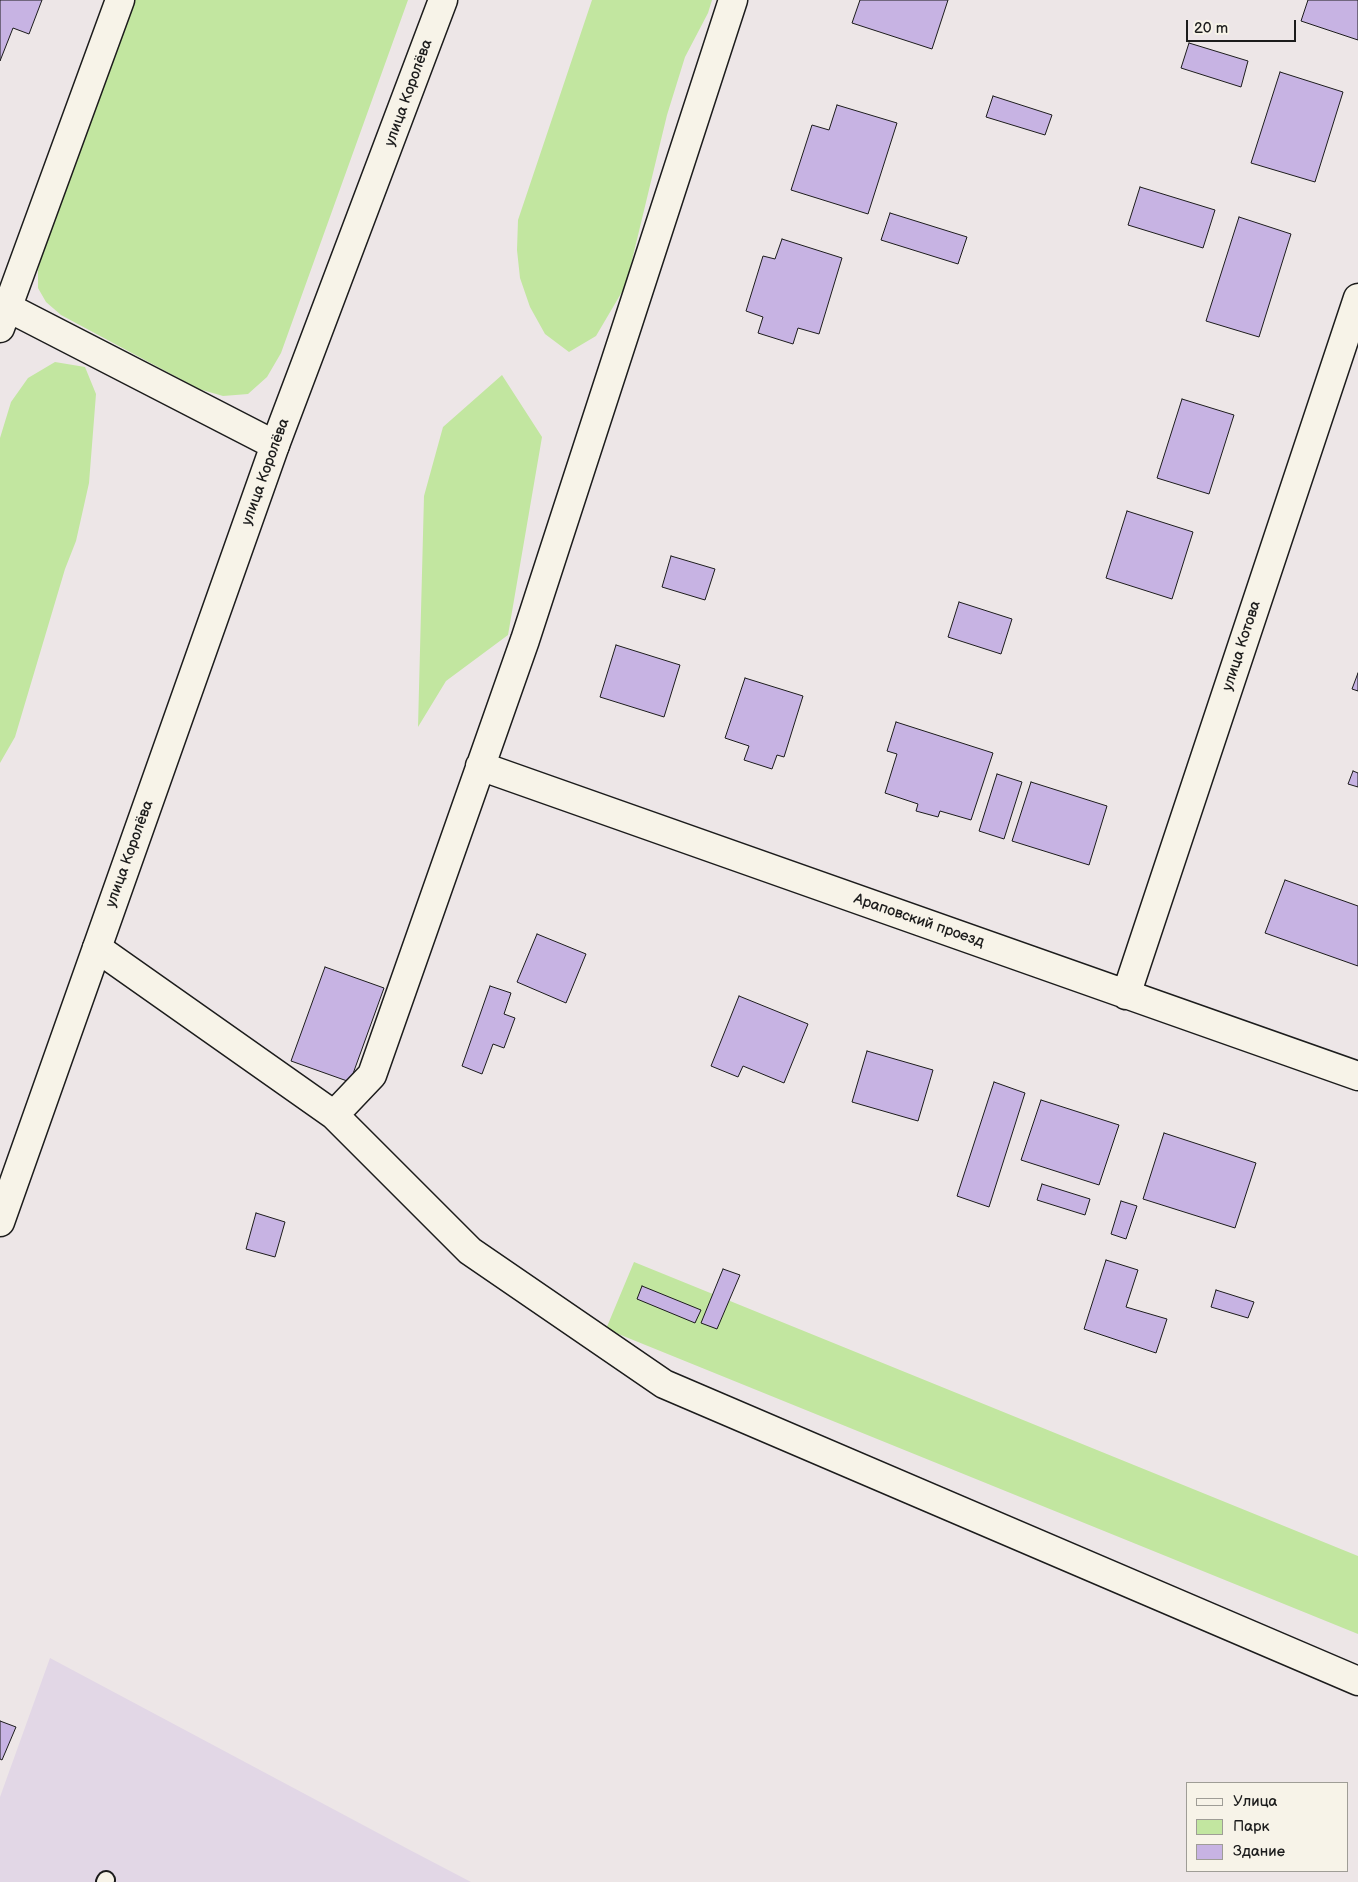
<!DOCTYPE html>
<meta charset="utf-8">
<style>
body{margin:0}
#map{position:relative;width:1358px;height:1882px;overflow:hidden;background:#ede6e7;font-family:"Balsamiq Sans",sans-serif}
canvas{display:block}
.legend{position:absolute;left:1186px;top:1782px;width:162px;height:90px;box-sizing:border-box;background:#f7f3e8;border:1px solid #9f9d96;margin:0;padding:6px 9px;list-style:none;font-size:15px;color:#1c1c1c}
.legend li{display:flex;align-items:center;gap:10px;height:25px}
.legend b{width:25px;border:1px solid #9f9d96}
.scale{position:absolute;left:1186px;top:20px;width:110px;height:22px;box-sizing:border-box;border:2px solid #1c1c1c;border-top:0;padding-left:6px;font-size:15px;line-height:18px;white-space:nowrap;color:#1c1c1c;-webkit-text-stroke:4px #f7f3e8;paint-order:stroke}
</style>
<div id="map">
<canvas width="1358" height="1882"></canvas>
<ul class="legend">
<li><b style="height:6px;background:#f7f3e8"></b>Улица</li>
<li><b style="height:14px;background:#c2e6a0"></b>Парк</li>
<li><b style="height:14px;background:#c7b3e3"></b>Здание</li>
</ul>
<div class="scale">20 m</div>
</div>
<script>
const g = document.querySelector('canvas').getContext('2d');
g.lineJoin = 'round';
function fill(path, color) {
  g.fillStyle = color;
  g.fill(path, 'evenodd');
}
function shape(rows) {
  const path = new Path2D();
  for (const r of rows) {
    path.moveTo(r[0], r[1]);
    for (let i = 2; i < r.length; i += 2) path.lineTo(r[i], r[i + 1]);
  }
  return path;
}
function trace(path, color, width, dash) {
  g.strokeStyle = color;
  g.lineWidth = width;
  g.lineCap = dash ? 'butt' : 'round';
  g.setLineDash(dash || []);
  g.stroke(path);
}
function label(font, color, halo, rows, align = 'center') {
  g.font = font + ' "Balsamiq Sans",sans-serif';
  g.lineWidth = 5;
  g.setLineDash([]);
  g.textBaseline = 'middle';
  g.strokeStyle = halo;
  g.fillStyle = color;
  for (const [text, x, y, turn = 0] of rows) {
    g.save();
    g.translate(x, y);
    g.rotate((+turn || 0) * Math.PI / 180);
    g.textAlign = isNaN(turn) ? turn : align;
    if (halo) g.strokeText(text, 0, 0);
    g.fillText(text, 0, 0);
    g.restore();
  }
}
fill(shape([
 [50,1658,408,1849,471,1882,0,1882,0,1797]
]), '#e2d7e6');
fill(shape([
 [135,0,408,0,281,353,267,377,248,394,223,396,199,389,61,315,46,302,38,288,38,270,42,252],
 [592,0,712,0,708,13,685,57,667,115,626,285,596,336,569,352,545,334,530,307,520,278,517,250,518,220],
 [55,362,85,367,96,394,89,483,76,541,65,569,15,737,0,763,0,438,11,402,28,378],
 [502,375,542,437,508,635,446,681,418,727,424,496,443,427],
 [634,1262,1358,1556,1358,1634,606,1329]
]), '#c2e6a0');
const building = shape([
 [0,0,42,0,29,34,13,28,0,61,0,0],
 [860,0,948,0,932,49,852,23,860,0],
 [1308,0,1358,0,1358,40,1301,21,1308,0],
 [1189,43,1248,61,1241,87,1181,68,1189,43],
 [1280,72,1343,92,1315,182,1251,163,1280,72],
 [993,96,1052,115,1045,135,986,117,993,96],
 [837,105,897,123,868,214,791,190,812,125,829,130,837,105],
 [1140,187,1215,210,1203,248,1128,225,1140,187],
 [890,213,967,237,958,264,881,240,890,213],
 [1239,217,1291,234,1259,337,1206,321,1239,217],
 [782,239,842,258,819,334,798,328,793,344,758,333,763,317,746,311,763,256,775,259,782,239],
 [1182,399,1234,415,1209,494,1157,478,1182,399],
 [1127,511,1193,532,1172,599,1106,578,1127,511],
 [671,556,715,569,705,600,662,587,671,556],
 [959,602,1012,619,1001,654,948,637,959,602],
 [616,645,680,665,664,717,600,697,616,645],
 [1358,673,1358,691,1352,689,1358,673],
 [745,678,803,696,784,757,777,755,772,769,744,760,749,746,725,738,745,678],
 [896,722,993,753,971,820,940,811,938,817,916,811,918,804,885,793,897,754,887,751,896,722],
 [1353,771,1358,773,1358,787,1348,784,1353,771],
 [997,774,1022,782,1004,839,979,831,997,774],
 [1031,782,1107,806,1089,865,1012,841,1031,782],
 [1285,880,1358,906,1358,966,1265,933,1285,880],
 [537,934,586,954,566,1003,517,982,537,934],
 [325,967,384,988,350,1082,291,1061,325,967],
 [490,986,511,993,504,1014,515,1018,504,1048,493,1044,482,1074,462,1066,490,986],
 [739,996,808,1024,784,1083,743,1066,738,1077,711,1066,739,996],
 [867,1051,933,1070,918,1121,852,1102,867,1051],
 [994,1082,1025,1093,989,1207,957,1196,994,1082],
 [1041,1100,1119,1125,1099,1185,1021,1160,1041,1100],
 [1164,1133,1256,1163,1235,1228,1143,1199,1164,1133],
 [1042,1184,1090,1199,1085,1215,1037,1200,1042,1184],
 [1121,1201,1137,1206,1126,1239,1111,1234,1121,1201],
 [256,1213,285,1222,275,1257,246,1249,256,1213],
 [1106,1260,1138,1270,1126,1307,1167,1319,1156,1353,1084,1329,1106,1260],
 [723,1269,740,1275,717,1329,701,1323,723,1269],
 [642,1286,701,1310,695,1323,637,1299,642,1286],
 [1216,1290,1254,1302,1248,1318,1211,1307,1216,1290],
 [0,1721,16,1727,2,1760,0,1759,0,1721]
]);
fill(building, '#c7b3e3');
trace(building, '#1c1c1c', 1);
const lane = shape([
 [105,1882,106,1880]
]);
const street = shape([
 [7,307,275,445],
 [0,328,120,0],
 [480,766,1358,1076],
 [97,948,334,1115,470,1251,664,1384,1358,1681],
 [1126,995,1358,298],
 [334,1115,372,1075,525,640,733,0]
]);
const secondary = shape([
 [0,1222,275,445,443,0]
]);
trace(lane, '#1c1c1c', 20);
trace(street, '#1c1c1c', 31);
trace(secondary, '#1c1c1c', 31);
trace(lane, '#f7f3e8', 16);
trace(street, '#f7f3e8', 28);
trace(secondary, '#f7f3e8', 28);
label('15px', '#1c1c1c', '#f7f3e8', [
 ["улица Королёва",409,93,-70],
 ["улица Королёва",266,472,-70],
 ["улица Котова",1242,646,-72],
 ["улица Королёва",130,854,-70],
 ["Араповский проезд",919,921,19]
]);
</script>
